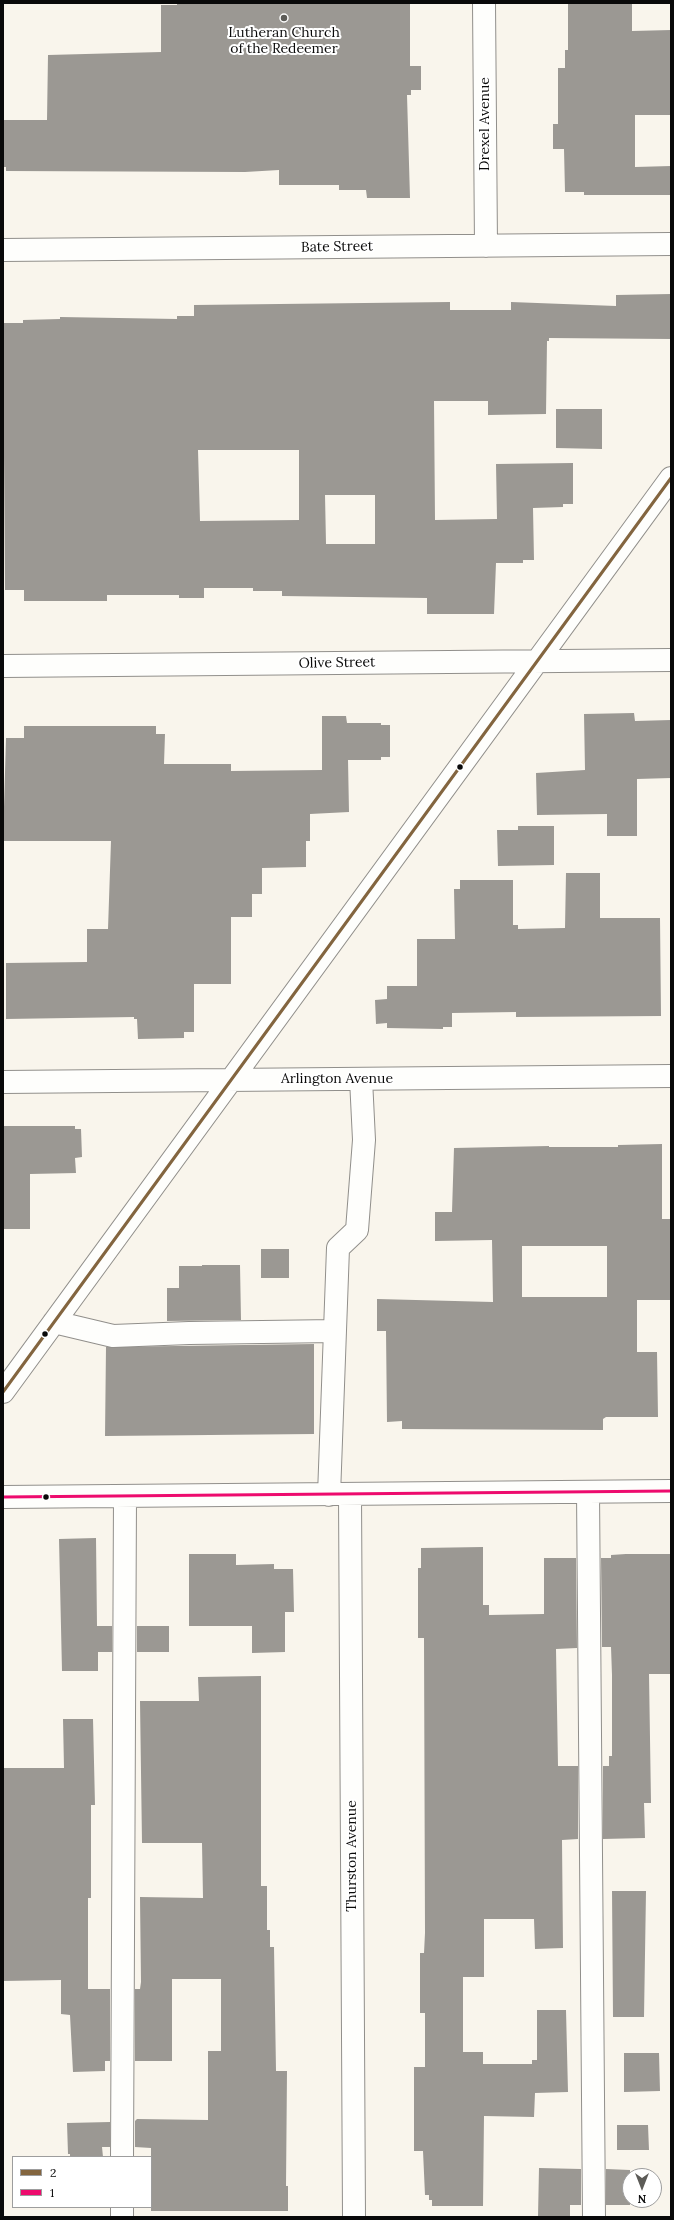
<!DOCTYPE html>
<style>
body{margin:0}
#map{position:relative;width:674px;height:2220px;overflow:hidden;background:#f9f5ec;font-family:Lora,serif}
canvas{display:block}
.frame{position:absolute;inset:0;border:4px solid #090909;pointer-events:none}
.legend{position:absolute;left:12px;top:2156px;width:140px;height:52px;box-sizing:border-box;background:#fff;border:1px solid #9d9d9d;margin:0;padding:5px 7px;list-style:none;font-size:12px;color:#090909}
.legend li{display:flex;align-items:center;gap:8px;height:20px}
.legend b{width:20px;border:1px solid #9d9d9d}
.north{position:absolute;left:622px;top:2168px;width:40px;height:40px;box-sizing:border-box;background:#fff;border:1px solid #9d9d9d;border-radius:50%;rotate:180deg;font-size:11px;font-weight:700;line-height:16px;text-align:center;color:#090909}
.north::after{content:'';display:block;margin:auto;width:14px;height:18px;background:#5d5c58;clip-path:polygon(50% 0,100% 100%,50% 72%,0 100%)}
</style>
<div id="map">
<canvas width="674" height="2220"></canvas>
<div class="frame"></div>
<ul class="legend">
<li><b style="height:5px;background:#83653f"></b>2</li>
<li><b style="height:5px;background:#ed0b6d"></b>1</li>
</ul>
<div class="north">N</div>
</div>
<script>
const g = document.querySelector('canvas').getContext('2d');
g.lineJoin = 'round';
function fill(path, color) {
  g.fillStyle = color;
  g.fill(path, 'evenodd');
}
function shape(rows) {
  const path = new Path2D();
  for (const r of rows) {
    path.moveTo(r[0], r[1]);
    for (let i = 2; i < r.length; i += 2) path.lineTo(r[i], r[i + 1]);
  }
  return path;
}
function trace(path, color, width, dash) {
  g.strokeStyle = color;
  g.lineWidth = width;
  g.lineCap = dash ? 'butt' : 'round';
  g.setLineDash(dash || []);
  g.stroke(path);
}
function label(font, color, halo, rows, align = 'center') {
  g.font = font + ' Lora,serif';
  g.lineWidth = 4;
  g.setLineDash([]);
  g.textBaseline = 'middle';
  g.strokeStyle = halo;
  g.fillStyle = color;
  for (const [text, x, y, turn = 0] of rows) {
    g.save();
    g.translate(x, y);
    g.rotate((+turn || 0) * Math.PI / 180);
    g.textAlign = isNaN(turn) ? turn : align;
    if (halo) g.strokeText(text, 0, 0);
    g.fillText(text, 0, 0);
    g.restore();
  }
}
fill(shape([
 [177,3,410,3,410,66,421,66,421,90,411,90,411,95,407,95,410,198,367,198,366,190,339,190,339,185,279,185,279,170,245,172,6,171,6,167,3,167,3,120,47,120,48,55,161,52,161,5,177,5],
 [568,3,632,3,632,31,671,30,671,115,635,115,635,167,671,166,671,195,584,195,584,192,565,192,564,149,553,149,553,124,558,124,558,68,565,68,565,50,568,50],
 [671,294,671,339,549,338,549,341,547,341,546,414,488,415,488,401,434,401,435,520,497,519,496,464,573,463,573,504,563,504,563,507,533,508,534,560,523,560,523,563,496,563,494,614,427,614,427,598,282,596,282,591,253,591,253,588,204,588,204,598,179,598,179,595,107,595,107,601,24,601,24,590,5,590,3,323,23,323,23,320,60,319,60,317,177,319,177,316,194,316,194,305,450,302,450,310,511,310,511,302,616,306,616,295],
 [198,450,299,450,299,520,200,521],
 [325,495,375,495,375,544,326,544],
 [556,409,602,409,602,449,556,448],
 [634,713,635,721,671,720,671,778,637,779,637,836,607,836,607,814,537,815,536,773,585,770,584,714],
 [322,716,346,716,347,723,381,723,381,725,390,725,390,757,381,757,381,760,348,760,349,812,310,814,310,841,306,841,306,867,262,868,262,894,252,894,252,917,231,917,231,984,194,984,194,1032,184,1032,184,1038,138,1039,137,1019,134,1019,134,1017,6,1019,6,963,87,962,87,929,108,929,111,841,3,841,6,738,24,738,24,726,156,726,156,734,165,734,164,764,231,764,231,771,322,770],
 [518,826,554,826,554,865,498,866,497,830,518,830],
 [566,873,600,873,600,918,660,918,661,1016,516,1017,516,1012,452,1013,452,1027,443,1027,443,1029,387,1028,387,1023,376,1024,375,1000,387,999,387,986,417,986,417,939,455,939,454,889,460,889,460,880,513,880,513,925,518,925,518,929,565,928],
 [3,1126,75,1126,75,1129,81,1129,82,1157,75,1158,76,1173,30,1174,30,1229,3,1229],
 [662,1144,662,1219,671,1219,671,1300,637,1300,637,1352,657,1352,658,1417,606,1417,603,1419,603,1430,402,1429,402,1421,387,1422,386,1331,377,1331,377,1299,493,1302,492,1240,435,1241,435,1212,452,1212,454,1148,549,1146,549,1147,618,1147,618,1145],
 [522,1246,607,1246,607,1297,522,1297],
 [261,1249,289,1249,289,1278,261,1278],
 [202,1265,240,1265,241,1320,167,1321,167,1288,179,1288,179,1266,202,1266],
 [314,1344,314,1434,105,1436,106,1347],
 [96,1538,97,1626,112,1626,112,1652,98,1652,98,1671,62,1671,59,1539],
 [483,1547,483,1605,489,1605,489,1615,544,1614,544,1558,576,1558,577,1648,556,1649,558,1766,578,1766,578,1839,562,1840,563,1948,535,1949,534,1919,484,1919,484,1977,463,1977,463,2052,483,2052,483,2064,532,2064,532,2060,537,2060,537,2010,566,2010,568,2092,535,2093,534,2117,484,2116,483,2206,432,2206,432,2200,429,2200,429,2195,425,2195,423,2151,414,2151,414,2067,425,2067,425,2013,420,2013,420,1953,424,1953,425,1933,424,1638,418,1638,418,1568,421,1568,421,1548],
 [189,1554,236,1554,236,1565,274,1564,274,1569,293,1569,294,1612,285,1612,285,1652,252,1653,252,1626,189,1626],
 [626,1554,671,1554,671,1674,649,1674,651,1803,644,1803,645,1838,603,1839,603,1766,609,1766,609,1756,612,1756,612,1675,611,1647,602,1647,601,1558,611,1558,611,1555],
 [137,1626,169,1626,169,1652,137,1652],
 [261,1676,261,1886,267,1886,267,1930,270,1930,270,1947,274,1947,276,2071,287,2071,286,2186,288,2186,288,2211,151,2211,151,2148,135,2147,135,2121,137,2119,208,2120,208,2051,221,2051,221,1979,172,1979,172,2061,135,2061,135,1989,140,1989,141,1982,140,1897,203,1898,202,1843,142,1843,140,1701,199,1701,198,1677],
 [63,1719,93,1719,95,1805,91,1805,91,1898,88,1898,88,1989,110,1989,110,2061,105,2061,105,2071,73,2072,70,2015,61,2014,61,1980,3,1981,3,1768,64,1768],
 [612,1891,646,1891,644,2017,613,2017],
 [624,2053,659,2053,660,2091,624,2092],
 [110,2122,110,2147,102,2147,103,2157,70,2157,70,2154,68,2154,67,2123],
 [617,2125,648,2125,649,2150,617,2150],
 [539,2168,581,2169,581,2205,570,2205,570,2217,538,2217],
 [606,2169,630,2170,630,2205,606,2205]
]), '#9b9893');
const minor = shape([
 [484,3,486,246],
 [3,250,671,244],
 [3,666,671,660],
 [3,1082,671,1076],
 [54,1322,113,1336,189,1333,335,1331],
 [3,1392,671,478],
 [588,1492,594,2217],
 [329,1495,338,1248,357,1230,364,1140,361,1079],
 [350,1495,354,2217],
 [3,1497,671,1491],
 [122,2157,125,1497],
 [122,2217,122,2207]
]);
trace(minor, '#918f8b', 24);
trace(minor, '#fefefc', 22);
trace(shape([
 [3,1392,671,478]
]), '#83653f', 3);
trace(shape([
 [3,1497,671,1491]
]), '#ed0b6d', 3);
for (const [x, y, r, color] of [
 [284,18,4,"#5d5c58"],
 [460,767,3.5,"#090909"],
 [45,1334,3.5,"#090909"],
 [46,1497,3.5,"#090909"]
]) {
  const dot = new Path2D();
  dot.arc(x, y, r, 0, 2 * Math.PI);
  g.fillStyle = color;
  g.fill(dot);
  trace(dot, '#fff', 1.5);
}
label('14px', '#090909', '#fff', [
 ["Lutheran Church",284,33],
 ["of the Redeemer",284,49]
]);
label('14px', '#090909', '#fff', [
 ["Drexel Avenue",485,124,-90],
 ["Bate Street",337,247,-1],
 ["Olive Street",337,663,-1],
 ["Arlington Avenue",337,1079],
 ["Thurston Avenue",352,1856,-90]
]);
</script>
